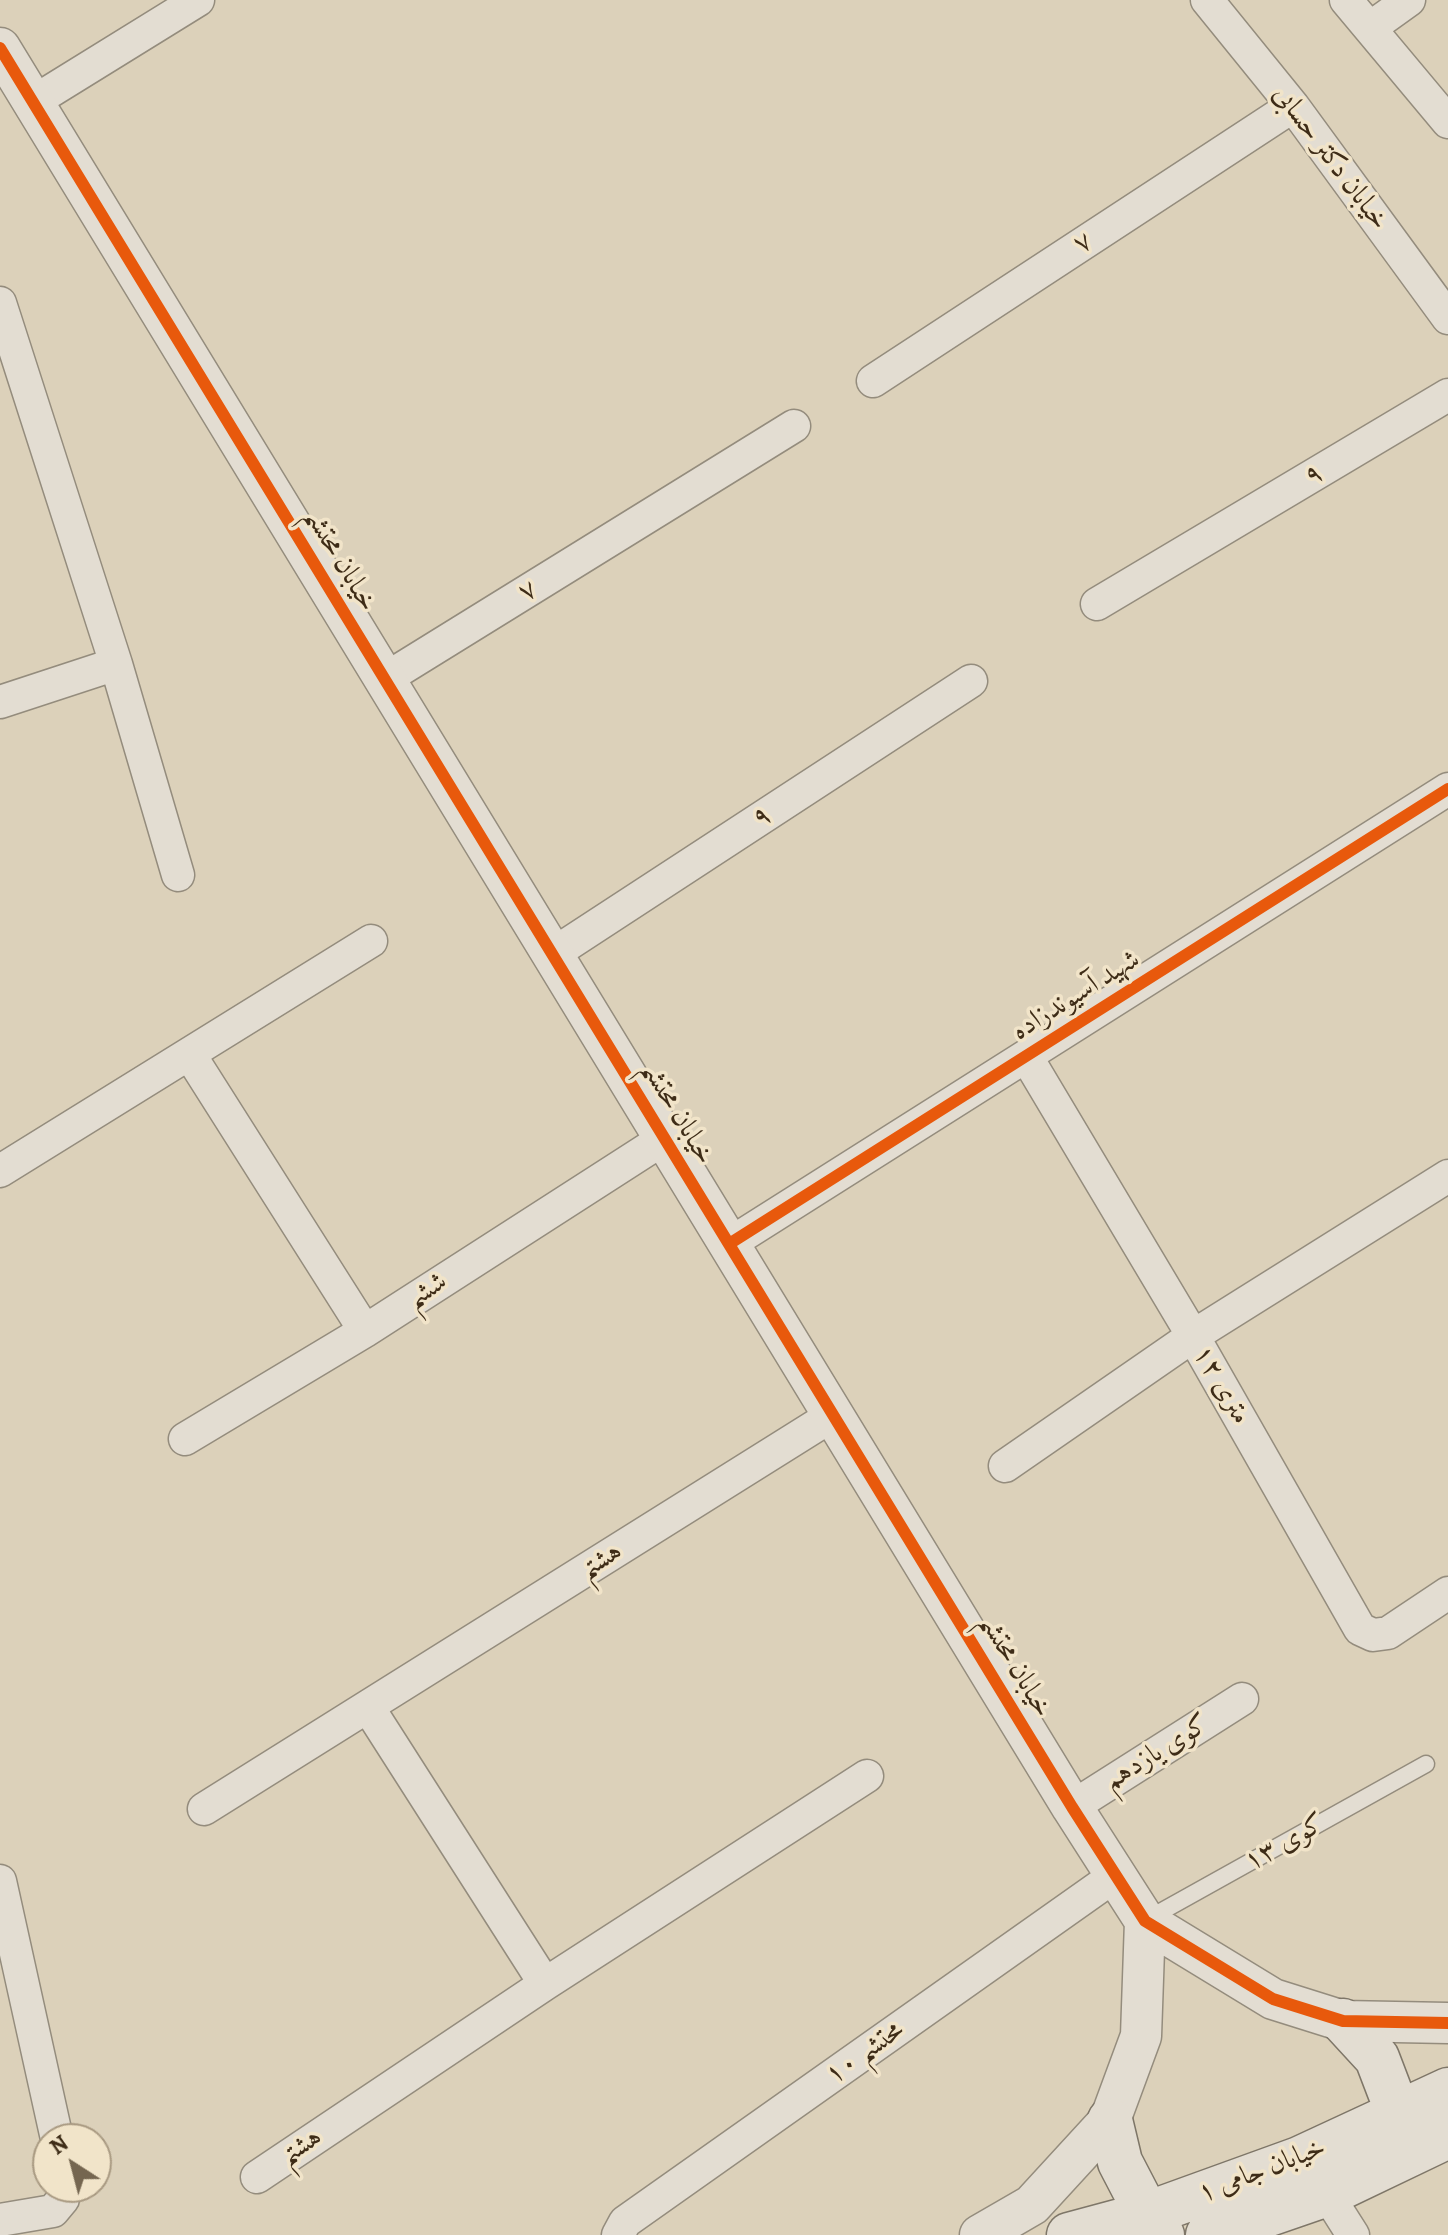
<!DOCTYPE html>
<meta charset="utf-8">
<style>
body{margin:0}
#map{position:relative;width:1448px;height:2235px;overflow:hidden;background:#dcd1ba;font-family:Alegreya,serif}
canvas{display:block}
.north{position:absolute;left:32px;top:2123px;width:80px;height:80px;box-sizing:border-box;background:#f1e4c9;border:2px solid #a99a82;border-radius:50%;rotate:324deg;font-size:22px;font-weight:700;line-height:32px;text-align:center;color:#3e2c17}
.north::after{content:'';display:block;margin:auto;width:28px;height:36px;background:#756650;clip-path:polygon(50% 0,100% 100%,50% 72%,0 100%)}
</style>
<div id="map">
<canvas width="1448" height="2235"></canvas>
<div class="north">N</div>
</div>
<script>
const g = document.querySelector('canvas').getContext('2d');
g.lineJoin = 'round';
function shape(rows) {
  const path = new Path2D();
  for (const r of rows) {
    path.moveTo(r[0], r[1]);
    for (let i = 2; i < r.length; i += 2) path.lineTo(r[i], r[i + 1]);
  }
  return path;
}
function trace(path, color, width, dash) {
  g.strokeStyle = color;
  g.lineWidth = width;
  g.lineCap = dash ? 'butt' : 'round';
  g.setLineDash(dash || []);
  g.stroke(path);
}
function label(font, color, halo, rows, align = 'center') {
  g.font = font + ' Alegreya,Amiri,serif';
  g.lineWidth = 7;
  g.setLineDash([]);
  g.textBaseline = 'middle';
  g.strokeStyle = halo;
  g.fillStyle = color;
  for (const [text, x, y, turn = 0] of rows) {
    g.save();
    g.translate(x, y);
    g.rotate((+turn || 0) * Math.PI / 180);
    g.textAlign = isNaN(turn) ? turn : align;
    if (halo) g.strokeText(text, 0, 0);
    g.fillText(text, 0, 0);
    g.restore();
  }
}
const service = shape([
 [1146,1920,1426,1764]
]);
const minor = shape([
 [1207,0,1293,106,1448,318],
 [1346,0,1448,122],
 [1370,28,1409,0],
 [33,102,198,0],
 [0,303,116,664,178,875],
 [873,381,1293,106],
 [1097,604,1448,395],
 [385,679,794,426],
 [0,702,116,664],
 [553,954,971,681],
 [190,1055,365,1331],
 [1026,1056,1193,1336,1360,1629,1373,1635,1388,1633,1448,1593],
 [0,1171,371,941],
 [729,1244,1448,789],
 [185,1439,365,1331,665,1138],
 [1005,1466,1193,1336,1448,1176],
 [368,1707,545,1984],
 [1072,1807,1242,1699],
 [204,1809,833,1415],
 [0,1881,57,2139],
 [257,2177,545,1984,867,1776],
 [1327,2194,1353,2235],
 [0,2220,53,2211,63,2199,64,2187],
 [618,2235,625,2222,1116,1875]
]);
const tertiary = shape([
 [0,48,1072,1807,1145,1921,1273,1999,1343,2021,1448,2023],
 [980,2235,1032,2205,1110,2120,1141,2036,1145,1921]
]);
const secondary = shape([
 [1343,2021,1377,2058,1398,2113,1402,2141],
 [1110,2120,1120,2162,1147,2214,1162,2235],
 [1069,2235,1147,2214,1299,2159,1448,2090],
 [1208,2235,1327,2194,1448,2136]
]);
trace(service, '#948c7d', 19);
trace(minor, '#948c7d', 35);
trace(tertiary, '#948c7d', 43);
trace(secondary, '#7e7668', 47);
trace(service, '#e3ddd2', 16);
trace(minor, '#e3ddd2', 32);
trace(tertiary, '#e3ddd2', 40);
trace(secondary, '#e3ddd2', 44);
trace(shape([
 [0,48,1072,1807,1145,1921,1273,1999,1343,2021,1448,2023],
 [729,1244,1448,789]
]), '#e8590c', 12);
label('28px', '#3e2c17', '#f1e4c9', [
 ["خیابان دکتر حسابی",1330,158,53],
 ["۷",1083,243,-33],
 ["۹",1314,475,-31],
 ["خیابان محتشم",340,560,59],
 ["۷",528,591,-32],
 ["۹",762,817,-33],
 ["شهید آسیوندزاده",1076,996,-32],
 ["خیابان محتشم",677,1113,59],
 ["ششم",427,1291,-33],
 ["۱۲ متری",1221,1385,60],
 ["هشتم",601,1561,-32],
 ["خیابان محتشم",1015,1666,59],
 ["کوی یازدهم",1157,1753,-32],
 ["کوی ۱۳",1285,1843,-29],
 ["محتشم ۱۰",865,2053,-35],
 ["هشتم",301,2147,-34],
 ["خیابان جامی ۱",1262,2171,-21]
]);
</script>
